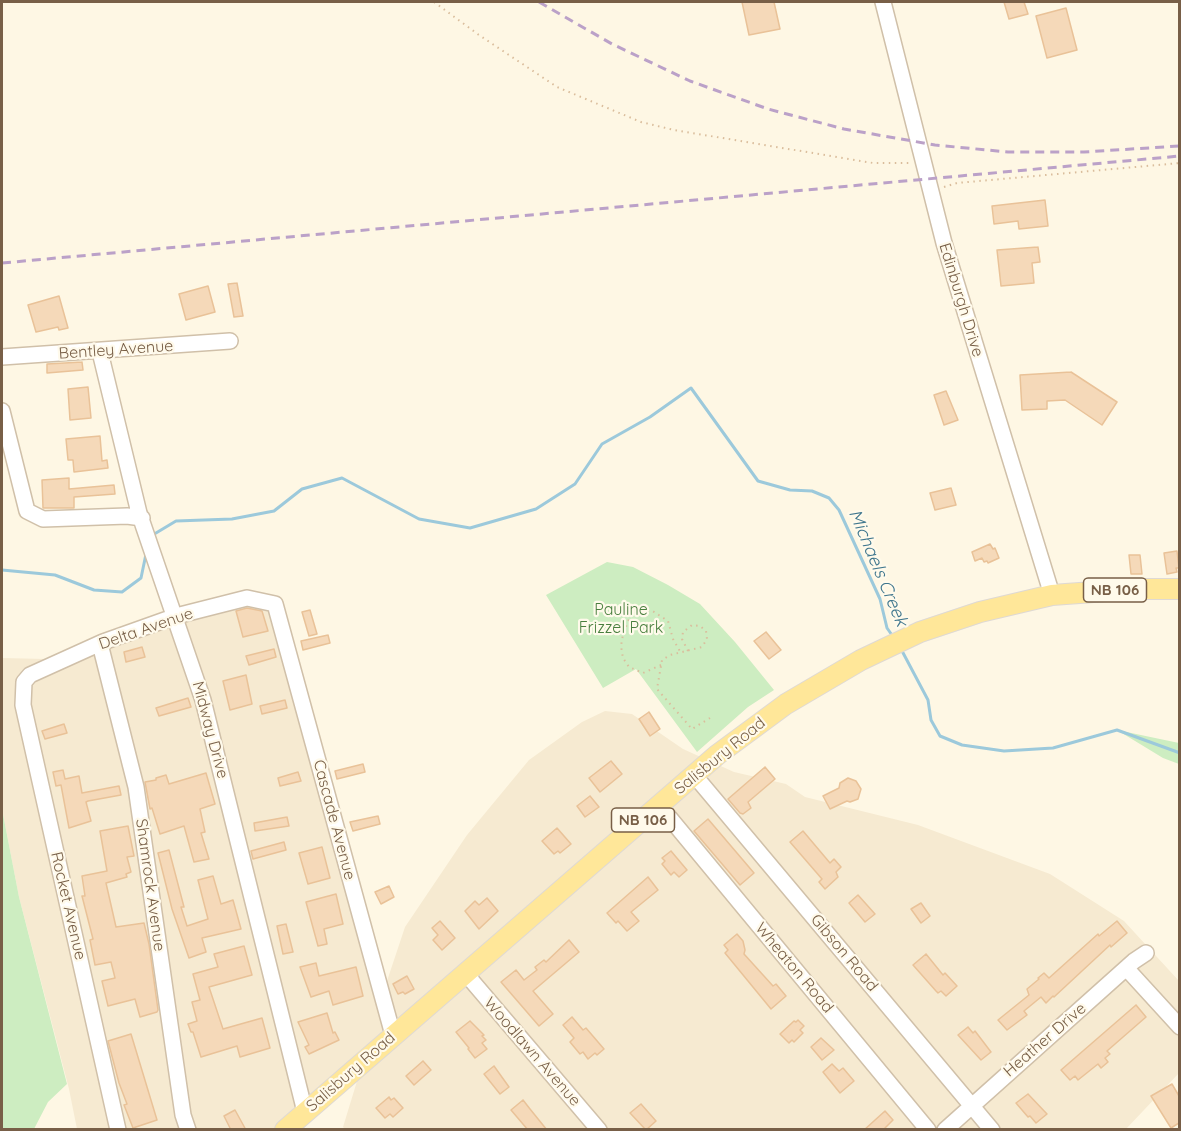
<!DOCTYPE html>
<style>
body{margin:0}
#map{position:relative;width:1181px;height:1131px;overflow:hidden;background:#fef7e4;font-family:Quicksand,sans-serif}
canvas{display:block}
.frame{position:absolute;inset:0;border:3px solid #785f47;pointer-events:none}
</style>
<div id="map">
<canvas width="1181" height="1131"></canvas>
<div class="frame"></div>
</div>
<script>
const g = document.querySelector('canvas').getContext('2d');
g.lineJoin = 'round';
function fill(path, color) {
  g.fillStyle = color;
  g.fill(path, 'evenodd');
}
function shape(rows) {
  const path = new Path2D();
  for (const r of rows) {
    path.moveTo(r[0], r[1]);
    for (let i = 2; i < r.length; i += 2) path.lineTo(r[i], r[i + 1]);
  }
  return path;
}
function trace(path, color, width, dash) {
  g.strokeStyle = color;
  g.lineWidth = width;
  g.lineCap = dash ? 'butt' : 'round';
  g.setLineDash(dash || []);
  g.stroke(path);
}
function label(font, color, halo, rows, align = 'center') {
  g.font = font + ' Quicksand,sans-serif';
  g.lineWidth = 4.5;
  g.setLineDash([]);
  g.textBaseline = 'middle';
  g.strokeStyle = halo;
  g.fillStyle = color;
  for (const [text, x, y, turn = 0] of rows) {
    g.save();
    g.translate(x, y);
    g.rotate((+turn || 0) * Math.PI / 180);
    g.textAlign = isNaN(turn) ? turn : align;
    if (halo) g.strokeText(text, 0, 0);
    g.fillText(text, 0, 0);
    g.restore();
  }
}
fill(shape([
 [260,600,272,613,380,1002,405,927,467,835,529,760,582,722,605,711,632,714,683,749,734,772,786,784,805,797,918,825,1050,874,1124,921,1179,981,1179,1073,1126,1129,345,1129,343,1127,358,1078,297,1129,77,1129,69,1089,19,897,2,809,2,658,46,659,67,656,94,646]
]), '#f6ead1');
fill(shape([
 [607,562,633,567,668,585,700,604,735,642,774,690,748,707,697,752,636,669,603,688,546,595],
 [1117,730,1179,743,1179,764,1163,758],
 [2,809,19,897,67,1084,48,1102,34,1129,2,1129]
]), '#cdedc1');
trace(shape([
 [151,536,176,521,232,519,274,511,302,489,342,478,419,519,470,528,536,509,575,484,602,444,650,417,691,388,758,481,790,490,812,491,829,498,839,510,880,599,887,628,894,638],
 [2,570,55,575,94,590,122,592,141,578,146,554],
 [901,649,928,700,931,720,940,736,962,745,1004,751,1053,748,1117,730,1180,753]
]), '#9cc9db', 3);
const building = shape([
 [742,2,774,2,780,29,749,35,742,2],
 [1004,2,1024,2,1028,14,1009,19,1004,2],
 [1066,8,1077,50,1047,58,1036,16,1066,8],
 [1045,200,1048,226,1019,229,1018,221,994,224,992,206,1045,200],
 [1038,247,1040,262,1032,263,1034,283,1001,286,997,250,1038,247],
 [237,283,243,316,234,317,228,284,237,283],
 [208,286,215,312,186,320,179,294,208,286],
 [59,296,68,328,59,330,58,327,36,332,28,305,59,296],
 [82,362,83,370,47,373,47,364,82,362],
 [1071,372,1117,402,1102,425,1065,400,1047,401,1047,409,1022,410,1020,375,1071,372],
 [88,387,91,418,70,420,68,389,88,387],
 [946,391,958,420,944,425,934,395,946,391],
 [100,436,102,461,107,460,108,468,74,472,73,460,68,460,66,439,100,436],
 [69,478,69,489,114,485,115,494,74,497,74,508,43,508,42,480,69,478],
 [951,488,956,505,935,510,930,493,951,488],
 [990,544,993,549,995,548,999,558,988,563,987,561,984,562,982,558,975,561,972,552,990,544],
 [1177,551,1179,568,1176,568,1177,572,1167,574,1164,553,1177,551],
 [1129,555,1140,555,1142,574,1131,574,1129,555],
 [247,608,262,611,268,631,243,637,236,611,247,608],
 [310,610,317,634,309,636,302,612,310,610],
 [766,632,781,650,769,659,754,641,766,632],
 [328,635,330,643,303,650,301,641,328,635],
 [142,647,145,657,126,662,124,652,142,647],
 [274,649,276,657,249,665,246,656,274,649],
 [246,675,252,704,230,710,223,681,246,675],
 [188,698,191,707,159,716,156,708,188,698],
 [285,700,287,708,262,714,260,706,285,700],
 [649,712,660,729,650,736,639,719,649,712],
 [64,724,67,733,45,739,42,731,64,724],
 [611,761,622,774,600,792,589,778,611,761],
 [363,764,365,772,337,779,335,771,363,764],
 [765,767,775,779,748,802,751,808,743,814,740,813,728,799,765,767],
 [63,770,65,779,79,776,82,793,119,786,121,795,88,801,86,802,91,821,69,828,61,785,56,786,53,772,63,770],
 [298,772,301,781,280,786,278,778,298,772],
 [206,773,215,804,200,809,205,832,201,833,209,859,194,862,184,826,160,834,152,808,150,809,145,782,156,780,156,778,166,775,169,784,206,773],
 [848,778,856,781,861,789,858,799,850,802,847,801,830,809,823,796,839,788,840,783,848,778],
 [590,796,599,807,585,817,577,806,590,796],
 [378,816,380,824,353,831,350,822,378,816],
 [287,817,289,826,255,831,254,823,287,817],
 [708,819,754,873,740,885,694,831,708,819],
 [128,826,134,856,127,857,131,872,126,874,127,877,106,883,116,927,144,923,149,944,158,1010,157,1012,140,1017,135,999,108,1006,102,981,115,978,111,962,95,965,90,940,93,939,82,896,85,896,82,876,107,871,100,831,128,826],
 [557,828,571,844,560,853,558,851,554,854,542,841,557,828],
 [803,831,830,863,834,859,841,867,836,872,838,877,825,889,819,882,822,879,790,842,803,831],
 [284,842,286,850,253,859,251,851,284,842],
 [322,847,330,878,308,884,299,853,322,847],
 [169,850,184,907,181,907,187,926,208,919,198,880,213,876,221,904,233,900,241,929,202,938,206,952,189,958,172,909,158,853,169,850],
 [671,851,687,870,679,877,674,872,671,875,662,864,665,861,662,858,671,851],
 [648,877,658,890,631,912,639,921,627,931,618,921,616,923,607,913,648,877],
 [389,886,394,897,381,904,375,892,389,886],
 [336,894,343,924,324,929,327,944,318,946,306,902,336,894],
 [858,895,875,914,865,922,849,903,858,895],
 [487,898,498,911,479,929,465,911,475,901,479,905,487,898],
 [921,903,930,916,921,923,911,909,921,903],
 [440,921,455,938,442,950,433,940,438,935,432,928,440,921],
 [1117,921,1127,933,1111,947,1110,945,1054,997,1053,996,1046,1003,1041,997,1024,1011,1027,1015,1007,1030,998,1020,1029,995,1027,989,1039,979,1038,978,1044,973,1049,978,1098,934,1099,936,1117,921],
 [286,924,293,952,283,954,277,926,286,924],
 [737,934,743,941,745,950,744,954,773,986,776,984,786,996,771,1009,725,953,728,950,724,945,737,934],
 [569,940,579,952,533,991,553,1014,539,1026,501,982,516,970,524,980,537,970,535,967,544,960,546,962,569,940],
 [244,946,252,975,209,987,223,1029,262,1018,270,1048,240,1057,237,1046,201,1057,193,1032,191,1032,188,1024,197,1021,192,1002,200,1000,193,974,218,967,214,954,244,946],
 [926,954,943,975,945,973,957,986,946,996,941,991,938,993,936,991,913,965,926,954],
 [316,963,319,976,356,967,363,996,333,1005,329,991,311,997,300,967,316,963],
 [407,976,414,989,405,994,403,992,398,994,393,984,407,976],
 [1136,1005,1146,1017,1107,1051,1110,1054,1105,1058,1108,1062,1101,1068,1098,1064,1078,1080,1075,1076,1070,1080,1061,1070,1136,1005],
 [327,1013,333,1033,335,1032,339,1040,309,1054,305,1047,309,1045,298,1022,327,1013],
 [572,1017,583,1030,586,1028,604,1049,597,1055,595,1053,588,1059,583,1052,580,1054,570,1042,574,1038,563,1025,572,1017],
 [798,1020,804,1026,800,1030,803,1033,794,1042,792,1040,789,1043,780,1034,794,1021,796,1022,798,1020],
 [470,1021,484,1035,482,1036,486,1040,482,1043,487,1049,475,1058,468,1049,469,1048,456,1032,470,1021],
 [968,1027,973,1033,975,1031,991,1052,981,1060,958,1035,968,1027],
 [131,1034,157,1120,133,1128,124,1105,127,1104,119,1083,108,1041,131,1034],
 [821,1038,834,1050,822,1060,811,1047,821,1038],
 [423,1061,431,1070,414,1085,406,1076,423,1061],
 [832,1064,839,1071,843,1068,854,1081,840,1093,823,1072,832,1064],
 [494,1066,509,1087,500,1094,484,1074,494,1066],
 [1172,1084,1179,1096,1179,1123,1171,1128,1151,1096,1172,1084],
 [1028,1094,1047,1114,1036,1123,1030,1116,1028,1117,1016,1103,1028,1094],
 [389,1097,391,1100,394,1098,403,1108,393,1117,390,1114,385,1118,376,1108,389,1097],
 [523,1100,530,1109,547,1130,528,1130,511,1110,523,1100],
 [641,1104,656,1121,646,1130,630,1113,641,1104],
 [235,1110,246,1130,231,1130,224,1116,235,1110],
 [885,1111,893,1120,883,1130,864,1130,885,1111]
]);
fill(building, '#f5d9b9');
trace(building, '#e9c298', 1.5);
const minor = shape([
 [883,2,944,243,1052,595],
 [100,352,139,513,203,700,305,1112],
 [2,357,230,341],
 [2,411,27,511,43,519,127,516,142,518],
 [100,644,136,787,183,1115,188,1130],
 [695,776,992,1130],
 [659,805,928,1130],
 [1127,969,1180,1027],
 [466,974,599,1130],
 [118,1130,23,705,24,682,30,675,103,642,176,616,247,598,275,604,393,1035],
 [945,1130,1134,961,1146,953]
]);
const major = shape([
 [285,1130,717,755,786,704,861,660,920,632,980,612,1052,595,1135,589,1180,589]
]);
trace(minor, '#d0c0a9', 18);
trace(major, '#dfd9d3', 22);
trace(shape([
 [434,2,479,35,557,87,641,122,674,130,873,163,910,163],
 [944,187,957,183,1180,163],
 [688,651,682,639,683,632,692,625,700,626,706,631,707,639,702,647,670,655,662,660,657,689,692,729,710,718],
 [661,665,643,673,629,667,623,658,621,646,623,634,630,617,636,612,651,610,668,621,673,639,681,653]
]), '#dabd9c', 2, [1.5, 4.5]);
trace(minor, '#fff', 15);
trace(major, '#ffe799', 20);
trace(shape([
 [539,2,612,44,690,81,768,109,844,129,935,145,1008,152,1084,152,1180,146],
 [2,263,1180,156]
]), '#bba1c8', 3, [9, 6]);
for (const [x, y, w] of [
 [1115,590,63],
 [643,820,63]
]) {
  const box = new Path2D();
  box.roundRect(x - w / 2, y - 12, w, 24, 4.5);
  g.fillStyle = '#fffaeb';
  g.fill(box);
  trace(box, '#785f47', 1.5);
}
label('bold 15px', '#785f47', null, [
 ["NB 106",1115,590],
 ["NB 106",643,820]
]);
label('16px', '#785f47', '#fffaeb', [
 ["Edinburgh Drive",961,300,73],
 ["Bentley Avenue",116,350,-4],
 ["Delta Avenue",146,629,-19],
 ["Midway Drive",210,730,75],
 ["Salisbury Road",720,756,-39],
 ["Cascade Avenue",334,820,75],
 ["Shamrock Avenue",150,885,82],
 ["Rocket Avenue",68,906,77],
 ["Gibson Road",844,953,50],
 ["Wheaton Road",794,968,50],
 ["Heather Drive",1045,1040,-41],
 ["Woodlawn Avenue",532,1052,49],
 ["Salisbury Road",351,1072,-41]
]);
label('16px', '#497f3e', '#fffaeb', [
 ["Pauline",621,610],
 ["Frizzel Park",621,628]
]);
label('italic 18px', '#3f768d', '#fffaeb', [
 ["Michaels Creek",878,568,67]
]);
</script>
